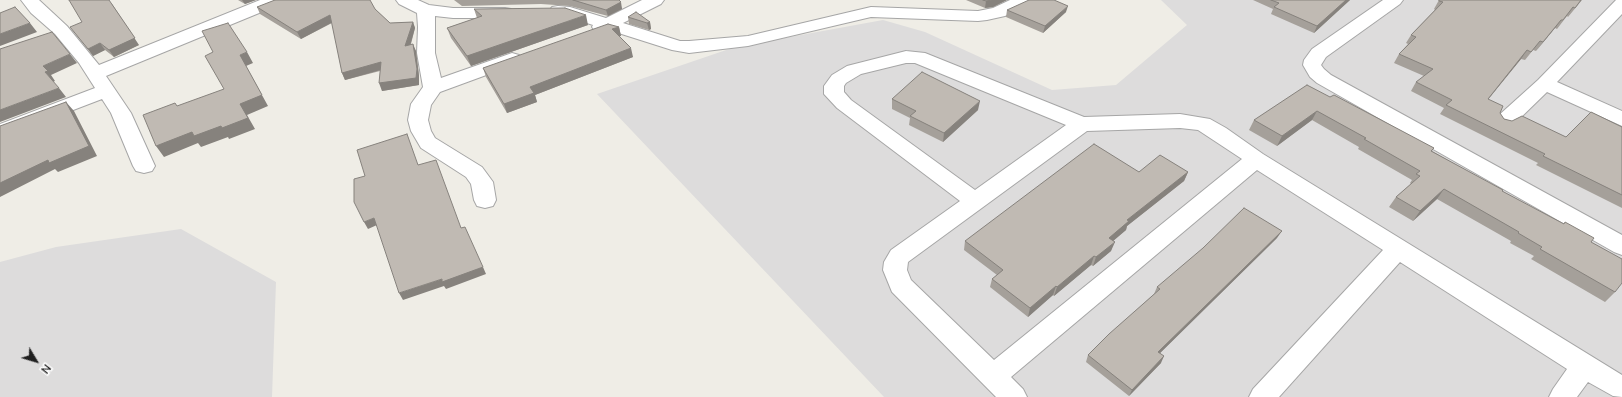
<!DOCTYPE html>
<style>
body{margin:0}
#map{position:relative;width:1622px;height:397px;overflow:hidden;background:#efede6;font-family:"Nunito Sans",sans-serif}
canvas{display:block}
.north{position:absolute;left:16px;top:341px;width:40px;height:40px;-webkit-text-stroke:3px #fff;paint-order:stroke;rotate:128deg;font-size:11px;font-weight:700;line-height:16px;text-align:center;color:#1f1f1f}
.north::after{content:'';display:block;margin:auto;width:14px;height:18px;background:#1f1f1f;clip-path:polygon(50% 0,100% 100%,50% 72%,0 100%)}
</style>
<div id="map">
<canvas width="1622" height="397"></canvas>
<div class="north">N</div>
</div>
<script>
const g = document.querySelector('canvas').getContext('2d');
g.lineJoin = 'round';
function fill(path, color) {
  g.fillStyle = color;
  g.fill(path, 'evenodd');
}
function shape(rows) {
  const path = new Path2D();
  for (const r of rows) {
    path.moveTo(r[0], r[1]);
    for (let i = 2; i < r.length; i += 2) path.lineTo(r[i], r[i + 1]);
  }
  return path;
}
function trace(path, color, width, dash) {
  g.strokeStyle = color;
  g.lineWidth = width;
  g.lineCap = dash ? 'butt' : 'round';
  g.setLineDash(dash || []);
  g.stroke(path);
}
fill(shape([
 [1161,0,1622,0,1622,397,884,397,597,94,735,47,883,20,925,32,1052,90,1116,85,1187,25],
 [181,229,276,282,272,397,0,397,0,262,56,247]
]), '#dddcdc');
const minor = shape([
 [21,0,39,0,67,26,99,65,260,0,284,0,281,4,106,76,131,113,155,166,152,171,144,173,136,171,133,166,111,113,102,99,0,138,0,124,95,88,79,63,55,34,31,13,21,0],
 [396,0,418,0,429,5,453,8,505,8,511,9,514,13,511,17,505,18,453,18,435,16,435,53,441,78,512,53,519,55,521,59,519,63,440,92,431,105,428,120,431,131,435,138,482,167,493,182,496,200,493,206,485,208,477,206,474,200,471,184,466,177,421,148,411,131,408,120,411,104,423,87,417,53,418,27,417,13,399,4,396,0],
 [642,0,664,0,661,4,623,23,680,41,689,41,748,36,871,7,978,11,993,8,1010,0,1033,0,1030,4,1005,16,987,20,978,21,871,17,748,46,689,53,672,50,609,30,601,32,595,31,592,27,593,25,568,17,552,15,549,11,552,7,558,6,570,7,606,18,642,0],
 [1383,0,1403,0,1400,4,1326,57,1321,65,1324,69,1331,75,1622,235,1622,255,1614,252,1317,83,1310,77,1303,65,1304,60,1312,49,1383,0],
 [1616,0,1622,0,1622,14,1557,82,1622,111,1622,126,1547,92,1512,126,1505,128,1498,126,1495,121,1498,116,1538,80,1616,0],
 [906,51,925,53,1084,117,1180,114,1210,119,1226,128,1263,154,1622,375,1622,397,1613,396,1588,382,1577,397,1549,397,1553,389,1567,369,1400,262,1279,397,1249,397,1253,389,1383,250,1257,170,1011,377,1023,389,1027,397,996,397,892,292,883,270,884,262,891,250,960,201,837,108,824,94,824,86,832,75,847,66,906,51],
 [906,63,915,63,1066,125,975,190,851,100,844,92,844,86,846,83,861,74,906,63],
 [1180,128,1198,130,1242,159,994,360,911,280,907,270,908,262,1087,131,1180,128]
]);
trace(minor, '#a6a6a6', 2);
fill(minor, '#fff');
fill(shape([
 [238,0,256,0,245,4],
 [454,0,619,0,622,9,608,16,570,6,541,4,462,6],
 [966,0,1007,0,993,7,985,8],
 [1253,0,1350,0,1314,33,1271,14,1273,9],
 [1439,0,1582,0,1568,17,1567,16,1557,29,1555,28,1536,51,1533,50,1525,60,1521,59,1488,99,1504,119,1566,137,1622,127,1622,208,1536,165,1538,163,1440,114,1444,108,1411,91,1416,82,1424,76,1394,63,1399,54,1408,44,1406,43,1411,35,1435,10,1434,9],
 [257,7,375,9,390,23,413,22,415,28,411,44,416,51,419,76,419,85,382,91,380,71,345,80,342,73,332,23,301,39,260,14],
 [474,9,588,25,471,66,451,38,447,28,477,18],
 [1007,10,1066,12,1043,33,1006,17],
 [628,17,650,22,651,29,649,30,629,24],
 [70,27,139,45,114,57,105,50,93,56],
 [619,27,621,36,619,36,633,57,535,95,537,102,507,113,486,77,483,68],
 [1330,97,1434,148,1432,151,1591,242,1615,292,1605,302,1531,259,1534,256,1510,243,1511,241,1437,199,1413,221,1389,207,1396,197,1411,184,1410,183,1412,180,1358,149,1359,147,1312,120,1277,146,1249,130,1254,120],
 [892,99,978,110,943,142,909,125,910,118,892,109],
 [1139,172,1188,172,1184,181,1127,226,1126,230,1113,241,1111,251,1093,266,1091,265,1054,296,1053,295,1028,317,990,287,992,279,997,275,964,250,965,241],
 [1277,238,1160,353,1161,363,1129,396,1086,362,1088,355,1154,294,1157,287]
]), '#a5a09a');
fill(shape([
 [242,0,256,0,245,4],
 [992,0,1007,0,993,7,985,8,986,1],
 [1346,0,1350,0,1314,33,1317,26],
 [621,2,622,9,608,16,606,10],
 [112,4,139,45,114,57,109,50],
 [1068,6,1066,12,1043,33,1045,26],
 [330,15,333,22,301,39,297,32],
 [586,15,588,25,471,66,467,56],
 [1561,20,1555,28,1536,51,1543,42],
 [413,22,415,28,408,53,405,46],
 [650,22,651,29,649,30,647,23],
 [30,23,37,32,0,46,0,34],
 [619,27,621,36,614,37,612,29],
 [100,43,105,50,93,56,88,49],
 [413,44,416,51,419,76,419,85,382,91,379,83],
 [631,48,633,57,535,95,537,102,507,113,504,104,530,87],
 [1527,50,1521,59,1482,107,1488,99],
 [247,52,253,63,246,66,268,106,247,115,255,129,229,139,228,137,201,147,198,143,164,157,156,146,240,104,240,55],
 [70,54,77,63,51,75,55,81,53,82,45,72,43,66],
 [381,62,384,69,345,80,342,73],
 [59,88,66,97,0,122,0,110],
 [980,101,978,110,943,142,944,133],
 [66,102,74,111,97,156,58,172,55,169,0,197,0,183],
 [1317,111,1312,120,1277,146,1282,136],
 [1188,172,1184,181,1127,226,1126,230,1106,247,1109,238,1127,220],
 [1444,189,1437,199,1413,221,1420,211],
 [374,218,377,225,368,229,364,222],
 [1282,231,1277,238,1154,359,1158,352],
 [1115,242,1111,251,1093,266,1096,257],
 [1094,256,1091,265,1054,296,1057,287],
 [483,267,486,274,446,289,444,286,403,300,399,293,442,279],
 [1056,286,1053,295,1028,317,1030,308],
 [1164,356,1161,363,1129,396,1132,390]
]), '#86827d');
const building = shape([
 [69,0,109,0,135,38,109,50,100,43,88,49,70,27,82,22,69,0],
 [275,0,370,0,375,9,390,23,413,22,405,46,413,44,417,69,416,78,379,83,381,62,342,73,330,15,297,32,257,7,275,0],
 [573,0,619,0,621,2,606,10,573,0],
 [983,0,992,0,986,1,983,0],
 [1029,0,1054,0,1068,6,1045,26,1007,10,1029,0],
 [1271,0,1346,0,1317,26,1274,7,1279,3,1271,0],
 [1439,0,1581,0,1575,8,1573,7,1563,20,1561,20,1543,42,1540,41,1531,52,1527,50,1488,99,1503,106,1500,113,1504,119,1512,121,1522,116,1566,137,1591,112,1622,127,1622,195,1543,156,1545,154,1446,105,1452,100,1416,82,1433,69,1399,54,1416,37,1411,35,1443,2,1439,1,1439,0],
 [15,7,30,23,0,34,0,13,15,7],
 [565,8,586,15,467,56,447,28,482,16,474,9,565,8],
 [636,12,650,22,647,23,628,17,636,12],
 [228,23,247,52,240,55,262,95,240,104,248,118,222,128,221,126,194,136,192,132,156,146,143,115,175,103,177,106,224,89,205,56,213,52,202,31,228,23],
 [608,24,619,27,612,29,631,48,530,87,534,93,504,104,483,68,608,24],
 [52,32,70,54,43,66,48,71,45,72,59,88,0,110,0,49,52,32],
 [922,72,980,101,944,133,910,116,916,111,892,99,922,72],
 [1307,85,1330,97,1334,95,1434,148,1431,151,1503,190,1502,191,1564,224,1565,222,1594,238,1591,242,1622,259,1622,283,1615,292,1540,249,1542,247,1518,233,1519,232,1444,189,1420,211,1396,197,1420,176,1416,174,1420,171,1364,139,1366,138,1317,111,1282,136,1254,120,1307,85],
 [66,102,89,146,49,163,48,160,0,183,0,126,66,102],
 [407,134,418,165,436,160,461,228,465,227,483,267,442,282,442,279,399,293,374,218,364,222,354,202,354,179,365,176,357,150,407,134],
 [1094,144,1139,172,1160,155,1188,172,1127,220,1129,221,1109,238,1115,242,1096,257,1094,256,1057,287,1056,286,1030,308,992,279,1003,270,965,241,1094,144],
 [1244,208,1282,231,1158,352,1164,356,1132,390,1088,355,1109,334,1160,289,1157,287,1203,248,1244,208]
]);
fill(building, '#c0bab3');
trace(building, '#86827d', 1);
</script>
